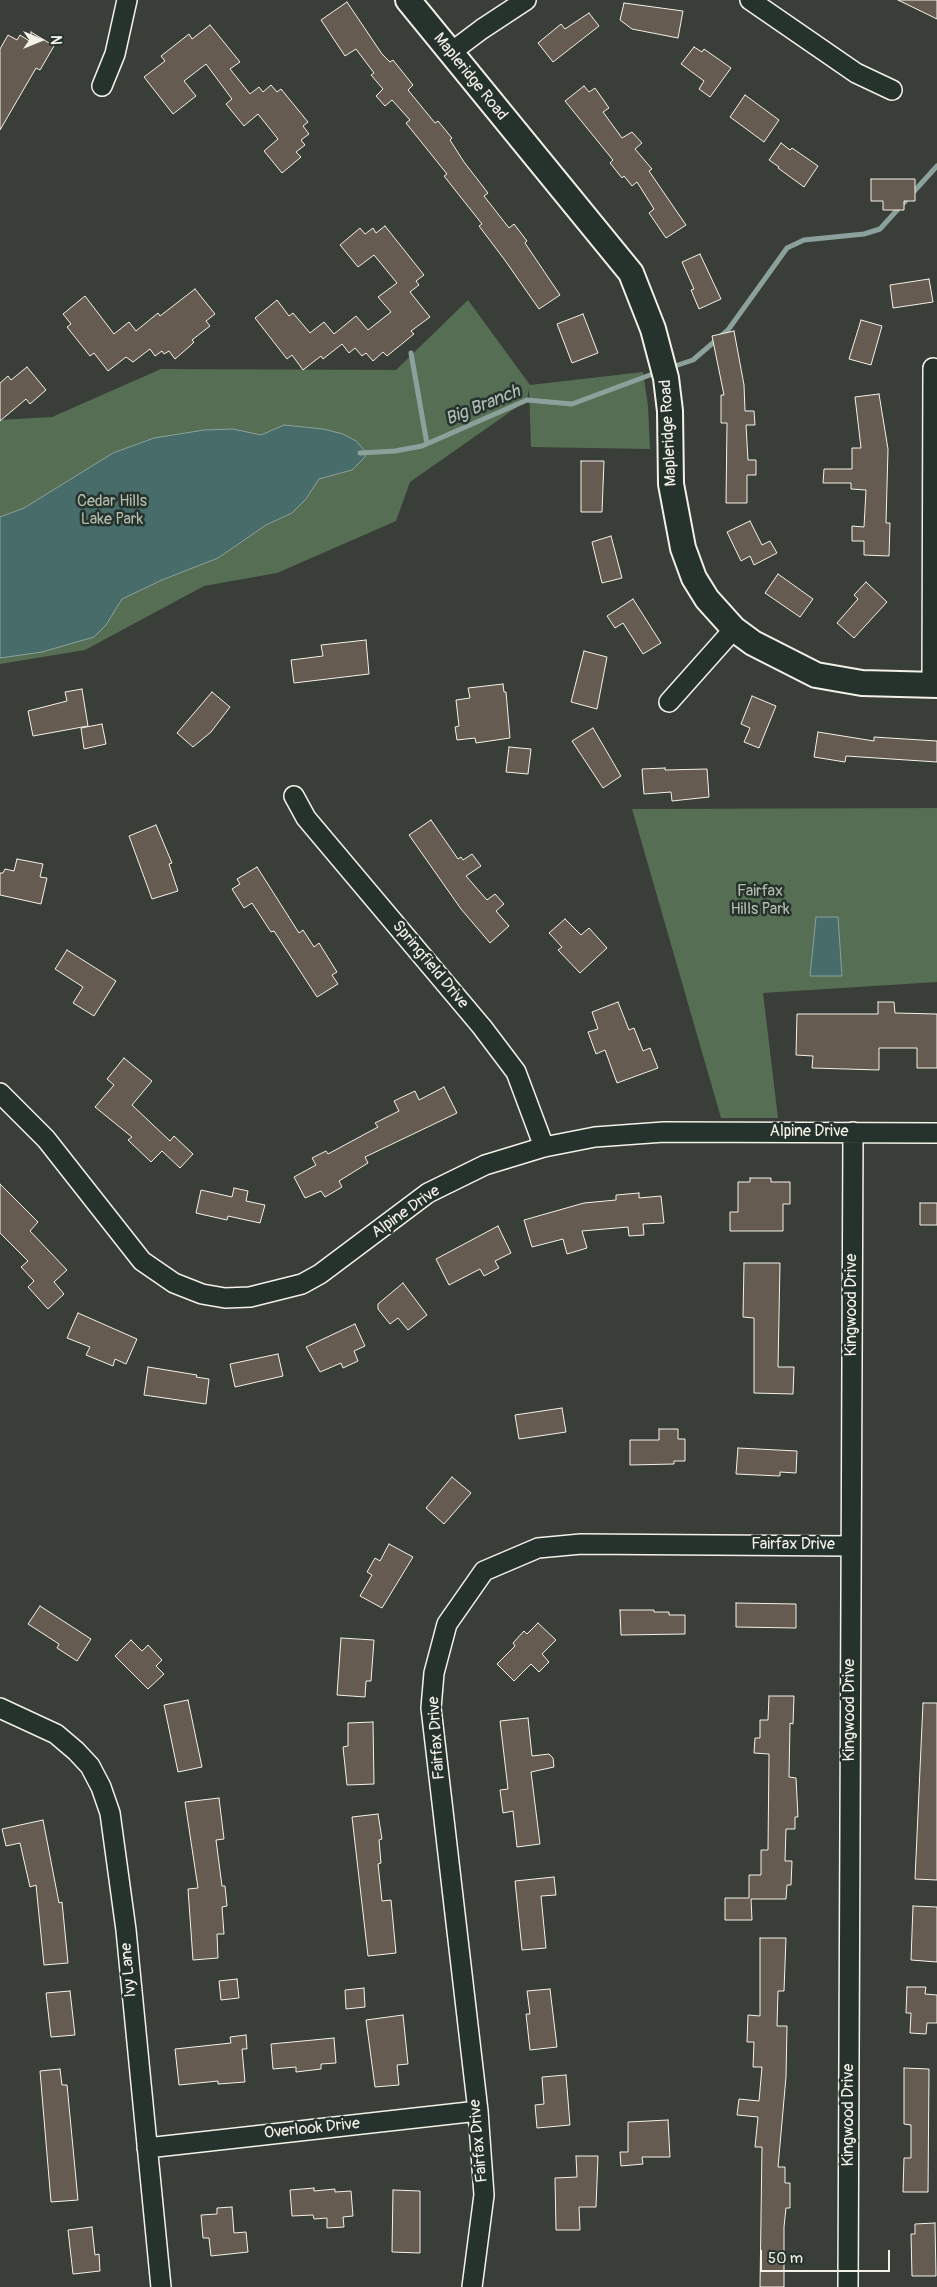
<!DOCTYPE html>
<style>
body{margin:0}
#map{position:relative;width:937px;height:2287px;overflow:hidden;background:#393f38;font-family:Pangolin,sans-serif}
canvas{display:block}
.north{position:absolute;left:15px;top:15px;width:50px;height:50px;-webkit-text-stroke:4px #26332d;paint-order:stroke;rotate:90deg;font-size:14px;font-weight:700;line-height:20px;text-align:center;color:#f4f1e8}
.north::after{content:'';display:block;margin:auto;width:18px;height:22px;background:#f4f1e8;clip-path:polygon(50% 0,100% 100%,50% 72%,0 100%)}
.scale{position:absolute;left:760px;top:2250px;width:130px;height:22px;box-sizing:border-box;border:2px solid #f4f1e8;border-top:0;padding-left:6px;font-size:15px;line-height:18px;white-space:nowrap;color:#f4f1e8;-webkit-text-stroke:4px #26332d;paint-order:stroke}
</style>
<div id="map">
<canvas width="937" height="2287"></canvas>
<div class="north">N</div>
<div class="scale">50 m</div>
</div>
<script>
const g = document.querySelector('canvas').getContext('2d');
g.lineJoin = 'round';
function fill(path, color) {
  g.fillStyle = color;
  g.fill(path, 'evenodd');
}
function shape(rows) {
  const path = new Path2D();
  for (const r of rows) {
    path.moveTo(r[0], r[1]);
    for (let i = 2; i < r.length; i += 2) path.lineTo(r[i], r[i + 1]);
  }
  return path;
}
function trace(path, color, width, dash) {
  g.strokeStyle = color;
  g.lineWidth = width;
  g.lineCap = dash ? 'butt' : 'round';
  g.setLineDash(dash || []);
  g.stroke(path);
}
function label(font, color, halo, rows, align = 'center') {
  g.font = font + ' Pangolin,sans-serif';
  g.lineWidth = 5;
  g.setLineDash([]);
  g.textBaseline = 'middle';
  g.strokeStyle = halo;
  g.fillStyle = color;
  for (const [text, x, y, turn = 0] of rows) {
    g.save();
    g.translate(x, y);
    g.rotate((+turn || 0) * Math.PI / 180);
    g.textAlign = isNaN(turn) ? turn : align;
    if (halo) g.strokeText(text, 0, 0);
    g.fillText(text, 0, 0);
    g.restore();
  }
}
fill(shape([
 [468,300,530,385,643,372,648,406,650,449,531,447,529,388,527,400,410,482,396,521,277,573,204,586,85,650,0,664,0,420,52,417,161,369,396,370],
 [937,808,937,982,763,993,778,1118,721,1118,632,809]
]), '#556e54');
const water = shape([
 [284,425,323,429,343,434,356,441,365,451,365,457,352,470,319,479,306,499,292,513,266,525,218,558,162,580,122,599,106,625,94,637,42,652,0,658,0,517,24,508,113,453,154,438,204,430,233,429,261,435,284,425],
 [816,917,838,917,842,976,810,976,816,917]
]);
fill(water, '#476c6a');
trace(water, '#8ca19c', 1);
trace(shape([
 [411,353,427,444],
 [669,368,693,360,728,330,787,248,804,240,864,234,880,229,937,166],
 [360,453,395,451,422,446,527,400,572,404,658,372]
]), '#8ca19c', 5);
const building = shape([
 [898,0,937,0,937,19,898,0],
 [347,2,382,54,390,62,393,60,413,85,408,90,435,123,438,121,452,138,450,140,464,162,488,193,484,196,509,228,514,224,527,241,525,243,560,295,539,309,504,259,479,226,482,224,444,176,447,174,406,123,410,120,392,100,385,106,376,96,383,89,371,75,374,73,356,49,345,56,321,20,347,2],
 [624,3,683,11,678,38,632,29,620,20,624,3],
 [589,13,599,26,553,62,538,43,561,24,565,29,589,13],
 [210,25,240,62,230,69,250,94,259,87,263,92,271,85,277,92,281,89,308,122,303,126,309,134,301,140,305,145,296,152,301,157,282,173,264,151,278,139,258,114,244,126,226,104,232,99,206,64,184,81,196,96,173,114,144,77,165,61,161,56,189,34,192,39,210,25],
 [31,32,54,46,40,70,36,68,0,130,0,49,8,35,17,40,20,35,31,42,31,32],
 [694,47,702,52,704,49,731,68,710,97,699,89,704,81,681,64,694,47],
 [584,86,589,92,595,88,609,108,603,112,622,138,632,132,642,143,635,149,652,169,649,171,686,225,666,238,649,213,654,209,637,182,632,186,624,176,622,178,610,163,613,160,565,101,584,86],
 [745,95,779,120,764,142,730,117,745,95],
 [781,143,790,150,792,148,818,166,804,187,778,168,779,167,769,160,781,143],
 [871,179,915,179,915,201,904,201,904,210,883,210,883,201,871,201,871,179],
 [385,226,424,275,416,281,419,285,410,292,430,317,411,331,414,334,387,356,383,352,373,361,366,353,362,356,355,348,349,353,342,344,323,359,321,356,303,370,292,355,287,359,255,318,277,300,289,316,293,313,310,333,324,322,334,334,356,316,368,330,391,312,378,297,397,283,374,255,358,267,340,245,360,228,365,234,373,228,376,233,385,226],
 [700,254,721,299,699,309,691,290,694,289,682,262,700,254],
 [929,279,933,302,893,308,890,285,929,279],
 [195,289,215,314,206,321,210,326,192,340,194,342,190,346,175,359,169,351,164,354,162,351,155,356,150,349,133,362,126,357,108,371,94,353,90,356,67,327,71,324,63,314,85,296,114,334,129,322,136,331,158,313,160,316,195,289],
 [583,314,598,353,572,363,557,324,583,314],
 [861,320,882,326,871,365,849,359,861,320],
 [734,331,744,385,745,411,754,411,755,425,746,425,748,460,756,460,756,475,747,475,747,503,726,503,727,423,721,423,721,395,724,395,712,336,734,331],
 [27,367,46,390,30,404,26,399,0,421,0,383,8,376,11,380,27,367],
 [879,394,888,449,886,523,890,523,889,556,864,555,864,541,852,541,852,526,864,527,866,490,851,489,851,483,823,483,824,469,852,469,852,448,861,448,855,397,879,394],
 [581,461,604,461,602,512,581,512,581,461],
 [750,521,762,545,770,541,777,553,754,565,750,556,741,561,727,532,750,521],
 [611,536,622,578,602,583,592,542,611,536],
 [778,574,813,599,800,617,765,593,778,574],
 [866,582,887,602,854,638,837,623,858,599,854,595,866,582],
 [633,599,661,643,643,654,623,623,615,628,607,616,633,599],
 [366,640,369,674,294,683,291,660,323,656,321,645,366,640],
 [584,651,607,657,597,709,571,702,584,651],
 [503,684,504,692,506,692,510,738,476,743,475,738,457,740,455,727,459,726,456,700,470,698,468,688,503,684],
 [82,689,88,726,33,736,28,711,67,701,65,692,82,689],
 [212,692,230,707,211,732,193,747,177,733,212,692],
 [752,696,776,706,759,748,744,742,750,728,741,724,752,696],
 [102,724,106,744,84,749,81,728,102,724],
 [593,728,621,776,603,788,572,741,593,728],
 [818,732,874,741,874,737,937,741,937,762,846,756,845,762,814,757,818,732],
 [509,747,531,749,528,774,506,772,509,747],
 [665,768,665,770,707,769,709,797,672,801,671,792,644,794,642,769,665,768],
 [431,820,458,859,461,857,463,860,472,854,481,866,466,876,487,900,495,894,504,904,496,911,509,926,490,943,461,909,409,835,431,820],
 [156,825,172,863,169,864,178,891,152,899,129,836,156,825],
 [17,859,43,864,40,877,47,878,41,904,0,895,0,873,3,873,5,869,14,871,17,859],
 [257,867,299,933,303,930,314,947,319,943,337,972,332,975,338,984,317,997,274,931,271,932,252,903,244,908,232,889,240,884,237,879,257,867],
 [565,919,581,935,589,928,607,948,580,973,558,950,562,947,549,933,565,919],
 [67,950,116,981,94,1016,73,1003,83,987,55,969,67,950],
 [618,1002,629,1030,634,1028,643,1051,650,1048,658,1068,617,1083,605,1050,596,1054,588,1032,598,1029,592,1012,618,1002],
 [878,1002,894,1002,895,1013,937,1014,937,1068,917,1068,917,1048,879,1048,879,1070,812,1068,813,1056,796,1055,797,1014,878,1014,878,1002],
 [124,1058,152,1081,132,1105,170,1141,174,1136,193,1154,180,1168,162,1151,151,1162,128,1140,132,1137,95,1107,114,1085,107,1079,124,1058],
 [444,1087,457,1113,365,1157,368,1163,339,1181,342,1187,325,1197,321,1191,305,1198,294,1177,316,1165,312,1158,326,1151,328,1154,378,1127,375,1123,399,1111,394,1101,415,1091,419,1100,444,1087],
 [750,1178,771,1178,771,1182,790,1182,790,1204,783,1204,783,1231,730,1231,730,1212,738,1212,738,1182,750,1182,750,1178],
 [0,1184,38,1222,30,1231,67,1270,54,1282,64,1294,48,1309,28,1287,34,1281,21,1267,28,1261,0,1233,0,1184],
 [234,1188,248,1191,246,1201,265,1205,260,1223,228,1216,227,1220,196,1213,201,1190,232,1197,234,1188],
 [639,1193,639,1198,661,1196,664,1223,643,1224,644,1235,629,1236,628,1227,582,1231,587,1248,567,1254,563,1239,532,1247,524,1220,584,1203,616,1200,616,1195,639,1193],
 [920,1203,937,1203,937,1225,920,1225,920,1203],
 [498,1226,511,1253,495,1261,499,1268,484,1276,480,1269,449,1285,436,1259,498,1226],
 [744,1263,780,1263,778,1367,794,1367,793,1394,754,1393,754,1318,743,1317,744,1263],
 [403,1283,427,1315,408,1330,398,1318,390,1324,378,1309,378,1304,403,1283],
 [78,1313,137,1339,126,1364,115,1359,113,1366,86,1355,90,1347,67,1338,78,1313],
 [355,1324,365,1346,354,1351,358,1361,343,1368,341,1363,320,1372,306,1347,355,1324],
 [278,1354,283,1376,235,1387,230,1364,278,1354],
 [148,1367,197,1375,196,1377,209,1379,206,1404,144,1395,148,1367],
 [562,1408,566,1432,519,1439,515,1415,562,1408],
 [659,1429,678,1429,678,1439,685,1439,685,1461,674,1461,674,1464,630,1465,630,1440,659,1440,659,1429],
 [738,1448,797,1451,796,1473,780,1472,780,1476,736,1474,738,1448],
 [452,1477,471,1493,444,1524,426,1508,452,1477],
 [389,1544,413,1557,382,1608,360,1596,372,1575,367,1572,375,1558,380,1561,389,1544],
 [736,1603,796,1604,796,1628,736,1627,736,1603],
 [40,1606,91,1639,77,1661,57,1648,59,1644,28,1624,40,1606],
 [620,1610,654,1610,654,1612,669,1612,669,1615,685,1615,685,1634,621,1635,620,1610],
 [538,1623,556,1640,542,1654,549,1662,539,1672,531,1664,514,1681,497,1664,515,1646,513,1643,524,1631,527,1634,538,1623],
 [341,1638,374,1640,371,1681,366,1681,365,1697,337,1695,341,1638],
 [131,1640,142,1651,148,1645,162,1660,156,1666,164,1674,148,1689,115,1656,131,1640],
 [769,1696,794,1696,793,1724,790,1723,789,1777,796,1778,798,1817,795,1817,795,1829,786,1829,785,1861,792,1861,791,1885,787,1885,786,1899,751,1899,752,1920,725,1920,725,1898,749,1898,749,1875,761,1875,761,1850,768,1850,769,1754,754,1753,755,1738,760,1738,760,1720,768,1720,769,1696],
 [188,1700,202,1767,178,1772,164,1705,188,1700],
 [923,1703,937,1703,937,1880,915,1879,923,1703],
 [528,1718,532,1756,549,1754,553,1758,554,1767,531,1772,540,1844,517,1847,513,1811,503,1813,500,1790,508,1789,500,1721,528,1718],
 [373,1722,374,1784,347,1785,343,1747,348,1746,348,1723,373,1722],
 [219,1798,224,1839,216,1840,222,1886,225,1886,227,1906,222,1907,224,1934,217,1934,218,1958,193,1960,188,1889,198,1888,185,1802,219,1798],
 [378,1814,382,1839,379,1840,381,1863,378,1864,382,1901,391,1900,396,1953,368,1956,352,1817,378,1814],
 [43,1820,59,1903,62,1902,68,1963,44,1965,36,1885,30,1887,20,1843,6,1846,2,1829,43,1820],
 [554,1877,556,1895,541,1896,546,1948,522,1950,515,1881,554,1877],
 [913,1906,937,1907,937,1962,911,1960,913,1906],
 [760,1938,786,1938,784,1991,778,1991,777,2026,787,2026,786,2077,778,2167,785,2167,785,2183,790,2183,790,2208,786,2208,784,2227,784,2287,760,2287,762,2147,755,2147,758,2117,737,2115,739,2099,759,2101,762,2067,753,2067,754,2042,747,2042,748,2015,760,2016,760,1938],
 [237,1979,239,1998,221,2000,219,1981,237,1979],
 [907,1987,926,1987,925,1994,937,1995,937,2023,927,2023,926,2034,910,2033,911,2013,906,2013,907,1987],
 [364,1988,365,2007,346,2009,345,1990,364,1988],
 [550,1989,557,2047,530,2050,526,2014,530,2014,527,1991,550,1989],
 [70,1991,75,2035,51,2037,46,1993,70,1991],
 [403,2015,408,2064,397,2065,399,2085,375,2087,366,2020,403,2015],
 [246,2035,247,2049,242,2049,245,2082,218,2084,218,2081,179,2085,175,2049,231,2043,230,2037,246,2035],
 [334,2038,336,2063,321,2064,321,2069,296,2072,296,2067,273,2069,271,2044,334,2038],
 [904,2068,929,2069,928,2192,903,2192,904,2158,911,2158,911,2125,904,2124,904,2068],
 [60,2069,62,2085,67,2085,78,2200,51,2202,40,2071,60,2069],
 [566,2075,570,2125,537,2128,535,2105,544,2104,542,2077,566,2075],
 [668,2120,670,2157,642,2157,643,2164,621,2166,620,2152,628,2152,628,2122,668,2120],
 [576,2156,598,2156,596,2207,579,2207,580,2230,556,2230,555,2178,577,2177,576,2156],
 [314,2188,314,2191,335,2189,335,2192,351,2191,353,2216,343,2217,344,2227,327,2228,327,2218,314,2219,313,2215,292,2216,290,2190,314,2188],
 [393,2190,420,2191,420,2253,392,2252,393,2190],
 [232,2207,234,2233,246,2232,248,2252,211,2256,209,2238,203,2238,201,2215,217,2214,217,2208,232,2207],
 [935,2223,936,2276,912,2276,911,2234,915,2234,915,2224,935,2223],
 [92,2227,95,2255,99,2254,100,2271,73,2274,68,2230,92,2227]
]);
fill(building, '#665b51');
trace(building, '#f4f1e8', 1);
const minor = shape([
 [750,0,856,73,892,90],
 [450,53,482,29,526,0],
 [102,86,115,54,127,0],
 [932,685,933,368],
 [669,702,734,629],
 [294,796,306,818,482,1027,516,1072,544,1147],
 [0,1093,46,1139,142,1261,174,1283,202,1294,225,1298,250,1297,302,1284,320,1274,428,1193,485,1165,544,1147,595,1137,664,1132,937,1133],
 [0,1708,56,1734,76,1751,90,1766,101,1787,110,1813,126,1930,161,2287],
 [147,2148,478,2111],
 [472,2287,484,2195,478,2111,431,1708,434,1673,447,1624,484,1571,538,1548,581,1544,850,1546],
 [848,2287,853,1132]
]);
const tertiary = shape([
 [408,0,631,273,653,329,666,378,670,411,671,484,683,548,694,578,707,599,734,629,753,643,816,675,862,683,937,685]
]);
trace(minor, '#f4f1e8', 22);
trace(tertiary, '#f4f1e8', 28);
trace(minor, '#26332d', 19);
trace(tertiary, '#26332d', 24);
label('16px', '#f4f1e8', '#26332d', [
 ["Mapleridge Road",470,77,51],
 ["Mapleridge Road",669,433,-93],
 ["Springfield Drive",430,965,50],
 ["Alpine Drive",809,1132],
 ["Alpine Drive",406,1212,-35],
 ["Kingwood Drive",852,1305,-90],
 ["Fairfax Drive",793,1545],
 ["Kingwood Drive",850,1710,-90],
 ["Fairfax Drive",437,1738,-94],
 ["Ivy Lane",129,1970,-95],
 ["Kingwood Drive",849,2115,-90],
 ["Overlook Drive",312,2129,-6],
 ["Fairfax Drive",479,2141,-95]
]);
label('16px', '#b4bdad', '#26332d', [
 ["Cedar Hills",112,502],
 ["Lake Park",112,520],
 ["Fairfax",760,892],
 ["Hills Park",760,910]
]);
label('italic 18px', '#afbcb6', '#26332d', [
 ["Big Branch",483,406,-22]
]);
</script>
